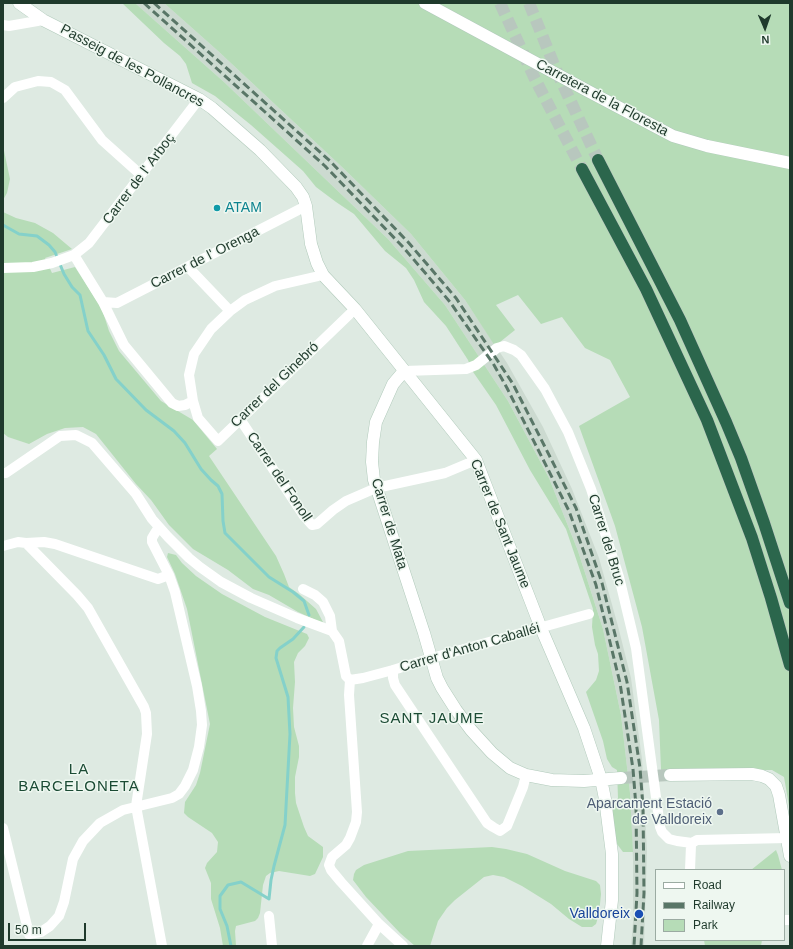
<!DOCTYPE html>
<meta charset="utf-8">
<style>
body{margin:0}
#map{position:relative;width:793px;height:949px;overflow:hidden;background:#deeae2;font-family:Arial,sans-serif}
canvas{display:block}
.frame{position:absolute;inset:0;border:4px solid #1f3a2c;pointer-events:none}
.legend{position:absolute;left:655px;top:869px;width:130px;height:72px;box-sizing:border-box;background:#eef7f0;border:1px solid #9baba2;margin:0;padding:5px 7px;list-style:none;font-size:12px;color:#1f3a2c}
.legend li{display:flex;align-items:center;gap:8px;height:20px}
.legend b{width:20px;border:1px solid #9baba2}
.north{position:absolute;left:745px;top:8px;width:40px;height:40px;-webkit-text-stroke:3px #eef7f0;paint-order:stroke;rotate:178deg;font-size:11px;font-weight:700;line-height:16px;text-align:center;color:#1f3a2c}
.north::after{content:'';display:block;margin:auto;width:14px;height:18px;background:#1f3a2c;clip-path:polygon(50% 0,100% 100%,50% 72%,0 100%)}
.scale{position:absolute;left:8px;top:923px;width:78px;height:18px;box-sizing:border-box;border:2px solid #1f3a2c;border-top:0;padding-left:5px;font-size:12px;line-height:14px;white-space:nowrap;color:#1f3a2c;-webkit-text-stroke:3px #eef7f0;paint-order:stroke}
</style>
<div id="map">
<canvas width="793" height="949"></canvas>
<div class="frame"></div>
<ul class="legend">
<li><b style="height:5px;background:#fff"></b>Road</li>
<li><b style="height:5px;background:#597667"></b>Railway</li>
<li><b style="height:11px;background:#b6dcb7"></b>Park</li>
</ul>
<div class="north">N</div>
<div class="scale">50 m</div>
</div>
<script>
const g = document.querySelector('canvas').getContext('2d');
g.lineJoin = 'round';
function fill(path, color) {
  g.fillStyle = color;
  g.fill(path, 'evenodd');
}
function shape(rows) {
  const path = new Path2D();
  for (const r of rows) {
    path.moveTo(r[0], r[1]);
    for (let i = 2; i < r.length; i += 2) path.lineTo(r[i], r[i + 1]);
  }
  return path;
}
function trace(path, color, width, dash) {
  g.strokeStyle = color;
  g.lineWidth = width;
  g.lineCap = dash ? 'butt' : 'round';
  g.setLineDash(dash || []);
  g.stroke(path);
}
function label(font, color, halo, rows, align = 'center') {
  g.font = font + ' Arial,sans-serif';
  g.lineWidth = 3;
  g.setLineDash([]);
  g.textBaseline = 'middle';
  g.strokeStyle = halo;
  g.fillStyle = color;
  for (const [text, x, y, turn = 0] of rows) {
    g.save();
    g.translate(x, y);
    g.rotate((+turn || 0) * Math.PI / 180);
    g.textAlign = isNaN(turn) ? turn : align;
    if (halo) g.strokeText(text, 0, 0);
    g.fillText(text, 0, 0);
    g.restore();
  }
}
fill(shape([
 [135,3,164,3,218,51,342,167,411,234,465,300,507,363,543,427,572,489,599,558,618,626,631,678,642,759,647,851,644,946,631,946,633,922,633,859,630,793,621,715,603,629,578,551,549,478,508,401,445,305,388,239,224,82]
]), '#ccdad0');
fill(shape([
 [122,3,135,3,224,82,388,239,445,305,508,401,549,478,578,551,603,629,621,715,630,793,633,852,623,852,617,844,614,835,612,811,618,798,617,770,612,767,607,759,603,741,586,692,596,680,599,671,598,654,595,645,592,627,593,609,566,529,530,470,496,405,471,369,468,360,446,326,424,302,414,280,406,268,385,251,354,214,336,202,316,187,303,171,251,125,215,96,192,83,186,64,180,56,164,43],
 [164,3,790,3,790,812,784,777,772,770,661,770,659,720,642,627,615,526,579,426,630,397,610,360,585,348,562,317,541,324,518,295,496,305,515,330,495,346,465,300,411,234,342,167,218,51],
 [3,146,10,179,7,193,3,200],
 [3,212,16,218,35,223,53,233,72,249,45,258,52,273,75,267,102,309,109,331,119,351,161,401,193,420,217,449,209,456,276,556,284,574,289,587,299,594,316,609,324,624,298,612,269,595,253,589,228,570,193,549,169,525,151,500,136,484,96,434,83,427,65,428,47,434,29,444,8,437,3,433],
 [168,553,176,555,182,563,196,576,222,594,265,617,307,634,309,638,305,646,298,653,294,662,295,682,293,708,294,727,299,746,299,757,295,777,295,793,296,803,304,827,308,836,323,847,323,857,315,874,310,876,279,871,270,873,266,876,263,885,260,913,258,918,255,921,236,926,235,931,236,946,223,946,220,928,211,899,211,883,205,868,207,863,217,852,218,842,212,833,188,817,184,813,185,802,196,785,200,773,210,724,187,609,175,574,167,557],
 [492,847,506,849,527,854,565,871,596,881,600,885,601,894,599,914,596,924,592,927,582,927,569,919,551,904,522,886,504,877,493,875,484,877,455,900,447,908,438,921,430,946,415,946,400,933,366,897,353,880,354,874,356,870,364,865,408,851],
 [776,850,778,855,782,870,751,870],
 [704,940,762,940,761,946,705,946]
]), '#b6dcb7');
trace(shape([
 [3,225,19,234,37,236,49,245,55,252,64,274,72,287,80,295,88,331,104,355,116,379,146,410,174,431,185,443,201,469,211,480,218,486,222,494,223,521,225,533,269,577,293,592,304,601,309,615],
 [231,946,227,926,220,909,220,896,228,885,241,882,269,899,271,880,274,866,285,825,290,734,288,697,276,658,277,651,280,648,293,639,304,627]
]), '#84d1ca', 3);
trace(shape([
 [621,778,670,775]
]), '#b8c7be', 12, [12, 6]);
trace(shape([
 [500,3,535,79,582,169],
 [529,3,557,72,598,160]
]), '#b8c7be', 12, [12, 6]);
const secondary = shape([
 [19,3,43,20,199,99,212,108,260,150,296,187,303,197,306,206,311,244,317,263,323,275,355,309,476,460,541,628,584,728,601,779,605,799,612,854,612,900,607,946],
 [425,3,586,90,673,136,707,146,790,163],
 [404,371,393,384,376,422,373,442,372,462,374,480,424,633,437,678,442,688,456,710,471,730,492,753,510,768,526,775,552,780,584,781,621,778],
 [670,775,752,774,762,776,769,779,776,786,779,795,790,856]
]);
const highway = shape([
 [598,160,680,320,726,422,741,458,764,523,790,603],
 [582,169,646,289,707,420,752,538,771,598,790,665]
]);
trace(secondary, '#b1cabb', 13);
trace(highway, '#bcc4c0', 13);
trace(shape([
 [3,25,9,26,43,20],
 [3,98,15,87,38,81,51,82,65,90,102,140,141,175],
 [74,255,103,302,124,345,172,403,178,406,185,405,193,401],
 [188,267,230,311],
 [3,268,33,267,52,263,74,255,89,243,199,99],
 [323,275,275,286,245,300,230,311,211,329,194,354,189,375,193,401,198,418,218,441,355,309],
 [103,302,117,303,306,206],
 [404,371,466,369,476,365,497,348,504,346,514,350,521,355,545,389,568,432,591,489,619,577,636,648,660,827,662,832,669,839,677,841,692,843],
 [240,419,304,516,312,525,317,524,333,510,346,501,376,488,445,473,476,460],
 [3,473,6,473,60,436,76,435,92,443,136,494,152,519,168,537,189,558,200,567,221,582,251,598,297,618,332,631,339,641,346,676,350,680],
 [26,543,44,542,55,544,158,579,169,575],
 [3,546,18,542,26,543,77,595,88,608,144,707,146,713,147,734,136,806,162,946],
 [303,589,315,595,323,602,330,616,332,631],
 [393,670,393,678,395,685,487,823,493,827,500,831,507,826,523,787,526,775],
 [350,680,349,695,357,812,356,822,350,838,346,845,332,857,329,865,331,870,341,882,379,924,403,946],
 [350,680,363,678,393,670,432,658,589,614],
 [3,828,29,934,41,932,50,926,59,916,64,902,73,859,83,841,100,823,123,810,172,798,179,794,185,786,193,770,199,747,202,725,201,711,197,686,175,592,169,575,152,542,152,538,155,533,159,527],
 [690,870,691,845,692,843,697,840,787,838],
 [269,916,272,946],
 [784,920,790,920],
 [367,946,379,924]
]), '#fff', 10);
trace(secondary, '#fff', 12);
trace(highway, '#2b664c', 12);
trace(shape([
 [144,3,325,166,403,247,450,302,494,365,507,388,569,511,596,585,620,683,633,769,636,807,637,893,634,946],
 [154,3,330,161,408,242,456,298,513,384,576,508,602,583,627,682,640,768,643,807,644,893,641,946]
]), '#597667', 3, [8, 4]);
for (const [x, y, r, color] of [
 [217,208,4,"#0f9aa8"],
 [720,812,4,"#5c6f8a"],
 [639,914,5,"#1a4fb4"]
]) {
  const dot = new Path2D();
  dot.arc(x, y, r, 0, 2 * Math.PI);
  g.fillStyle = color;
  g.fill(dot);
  trace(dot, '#eef7f0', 1.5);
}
label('14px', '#1f3a2c', '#eef7f0', [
 ["Passeig de les Pollancres",132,66,28],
 ["Carretera de la Floresta",602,98,28],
 ["Carrer de l' Arboç",139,179,-53],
 ["Carrer de l' Orenga",205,258,-27],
 ["Carrer del Ginebró",275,385,-44],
 ["Carrer del Fonoll",279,477,56],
 ["Carrer de Mata",389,524,73],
 ["Carrer de Sant Jaume",500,524,68],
 ["Carrer del Bruc",606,540,73],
 ["Carrer d'Anton Caballéi",470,648,-16]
]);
label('14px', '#0d838f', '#eef7f0', [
 ["ATAM",225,208]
], 'left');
label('14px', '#4e5e75', '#eef7f0', [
 ["Aparcament Estació",712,804],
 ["de Valldoreix",712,820]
], 'right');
label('14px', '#164399', '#eef7f0', [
 ["Valldoreix",630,914]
], 'right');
g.letterSpacing = '1px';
label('15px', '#1b4b34', '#eef7f0', [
 ["SANT JAUME",432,719],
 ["LA",79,770],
 ["BARCELONETA",79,787]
]);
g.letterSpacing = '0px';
</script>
